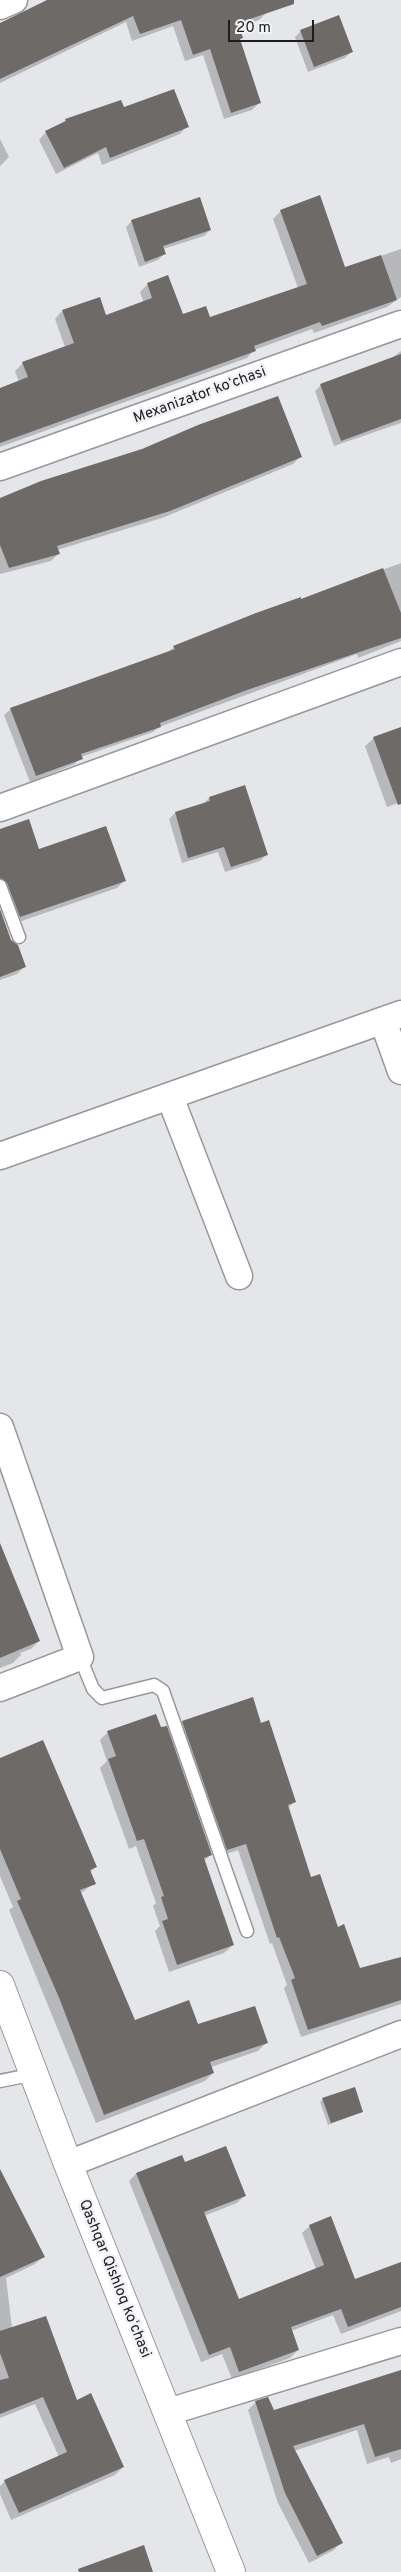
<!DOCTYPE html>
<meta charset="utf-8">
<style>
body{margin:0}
#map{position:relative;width:401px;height:2572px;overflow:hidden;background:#e4e6ea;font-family:Overpass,sans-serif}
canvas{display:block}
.scale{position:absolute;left:228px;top:20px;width:86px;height:22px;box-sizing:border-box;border:2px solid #1c1d1e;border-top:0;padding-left:6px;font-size:15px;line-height:18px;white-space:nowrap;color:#1c1d1e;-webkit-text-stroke:4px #f1f3f7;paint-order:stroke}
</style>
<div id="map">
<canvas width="401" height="2572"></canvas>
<div class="scale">20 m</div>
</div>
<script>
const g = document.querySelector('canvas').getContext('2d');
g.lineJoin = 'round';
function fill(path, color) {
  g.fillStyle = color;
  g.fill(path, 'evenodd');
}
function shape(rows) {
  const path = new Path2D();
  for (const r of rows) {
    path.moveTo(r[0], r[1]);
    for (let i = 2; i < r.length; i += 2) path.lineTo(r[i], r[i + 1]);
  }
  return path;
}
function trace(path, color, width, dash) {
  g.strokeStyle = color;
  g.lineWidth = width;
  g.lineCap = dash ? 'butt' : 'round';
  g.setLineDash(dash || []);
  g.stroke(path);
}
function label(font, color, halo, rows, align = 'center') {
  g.font = font + ' Overpass,sans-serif';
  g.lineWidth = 5;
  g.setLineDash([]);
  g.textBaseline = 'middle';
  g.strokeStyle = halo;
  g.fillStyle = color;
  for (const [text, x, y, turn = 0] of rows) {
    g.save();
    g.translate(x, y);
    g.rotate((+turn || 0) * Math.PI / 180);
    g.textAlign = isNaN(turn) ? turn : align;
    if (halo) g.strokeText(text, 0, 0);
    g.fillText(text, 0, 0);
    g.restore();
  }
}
fill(shape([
 [52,0,262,0,266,13,259,20,238,27,242,38,239,40,259,103,252,110,224,119,203,55,185,61,173,26,132,41,126,22,0,83,0,26],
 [301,31,351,52,345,58,308,72,295,37],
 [123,109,187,126,180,134,102,165,98,153,56,174,39,140,46,132,66,120],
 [0,139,9,157,0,166],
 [281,211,345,268,401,249,401,297,387,307,314,333,312,329,254,350,247,358,0,447,0,389,19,382,15,371,23,363,65,347,55,319,62,311,99,298,105,316,144,303,140,292,148,284,182,316,210,319,298,288,273,219],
 [132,221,210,230,204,236,163,249,164,254,158,260,139,267,126,227],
 [401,351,401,423,334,446,315,391,321,385,391,359],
 [300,457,293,464,162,518,57,550,58,554,51,561,0,574,0,499],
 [401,563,401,641,358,658,357,654,159,727,153,732,81,757,75,764,30,782,4,715,11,709,167,653,174,647],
 [401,728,401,802,387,807,365,746,374,738],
 [209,798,266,855,260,861,225,872,218,852,182,863,169,819,175,813,203,804],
 [0,830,39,850,124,881,117,888,13,924,0,890],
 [0,913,10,941,25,966,17,974,0,980],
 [0,1544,39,1641,31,1649,20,1653,21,1655,13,1663,0,1668],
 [183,1722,260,1724,294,1802,288,1808,310,1879,359,1970,401,1958,401,2004,301,2037,284,1988,287,1985,272,1943,270,1944,238,1850,220,1856,175,1729],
 [108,1732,210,1855,204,1861,233,1945,224,1953,169,1972,155,1931,160,1926,153,1906,156,1903,136,1846,129,1849,100,1768,107,1761,100,1740],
 [0,1759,95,1867,90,1873,94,1883,80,1894,135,2022,198,2026,266,2043,258,2051,211,2067,213,2073,205,2081,96,2123,9,1910,13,1907,0,1876],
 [323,2099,362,2112,328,2125,320,2102],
 [184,2164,244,2196,237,2203,204,2216,238,2300,316,2269,302,2233,310,2226,355,2281,401,2263,401,2311,341,2334,333,2315,291,2331,298,2350,290,2358,232,2379,222,2354,201,2362,129,2181,136,2174],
 [0,2172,43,2257,35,2264,6,2278,12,2328,76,2402,123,2467,115,2475,11,2520,0,2494,0,2486,5,2481,59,2457,35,2404,0,2418],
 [401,2371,401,2459,391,2463,389,2457,367,2464,357,2430,294,2451,341,2542,334,2550,309,2563,278,2503,248,2410,256,2402,273,2411]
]), '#0003');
fill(shape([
 [47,0,294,0,294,4,238,23,243,38,240,39,261,103,231,113,210,49,193,55,181,20,140,34,133,16,0,79,0,23],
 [339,15,353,52,314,67,300,30],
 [174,89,189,127,110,158,106,147,64,168,45,131,66,121,65,119,121,100,124,107],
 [320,195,345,267,381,255,397,300,322,326,320,322,254,346,256,351,0,443,0,388,28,377,22,362,74,343,62,310,100,297,106,315,152,298,147,283,168,275,183,314,206,306,210,317,307,284,280,210],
 [200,197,211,230,163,246,166,254,145,262,131,220],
 [401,354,401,419,341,441,320,384],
 [278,396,302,457,170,511,57,546,60,554,9,568,0,545,0,498,41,481,142,449,198,425],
 [383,568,401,613,401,638,247,690,160,723,161,727,81,754,83,759,36,776,10,708,175,649,173,646,256,613,301,597,301,599],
 [401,727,401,804,398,805,373,737],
 [245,785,268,855,231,867,224,847,188,858,175,812,210,801,209,797],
 [29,819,39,849,106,826,126,881,20,917,7,883,0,878,0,829],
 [0,909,11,940,18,945,26,967,0,977],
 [0,1543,40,1641,0,1658],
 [253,1697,261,1723,269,1720,296,1802,288,1805,311,1877,320,1874,338,1927,344,1924,360,1968,401,1957,401,2000,308,2030,291,1980,295,1978,279,1937,277,1938,246,1844,227,1850,182,1721],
 [156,1714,161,1727,167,1726,212,1855,204,1858,234,1945,177,1965,162,1921,168,1919,161,1897,164,1896,144,1839,137,1841,108,1759,116,1756,107,1731],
 [43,1740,97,1867,90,1870,96,1884,80,1890,135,2020,189,2000,198,2024,255,2006,268,2043,210,2062,214,2073,104,2115,60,2000,17,1901,21,1899,0,1849,0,1758],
 [355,2087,363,2112,331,2123,322,2098],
 [226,2146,246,2196,204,2212,239,2299,324,2265,309,2225,331,2216,355,2279,401,2262,401,2307,348,2327,341,2309,291,2327,299,2350,239,2372,230,2347,209,2355,136,2173,182,2155,185,2162],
 [0,2169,45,2257,0,2277],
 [46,2316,77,2400,91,2393,124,2467,19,2513,4,2480,67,2452,43,2397,0,2414,0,2380,9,2378,0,2353,0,2331],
 [401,2370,401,2449,375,2457,364,2424,293,2446,343,2543,317,2556,285,2493,255,2401,268,2397,274,2410],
 [144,2545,153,2572,79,2572,78,2569]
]), '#6e6a68');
const lane = shape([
 [0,886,19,937],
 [80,1657,93,1689,102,1698,154,1685,163,1691,247,1931],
 [0,2081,35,2074]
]);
const street = shape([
 [0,6,14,0],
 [0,467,401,324],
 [0,808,401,662],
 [383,1021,401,1071],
 [170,1097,239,1276],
 [0,1156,401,1014],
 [0,1427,80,1657,0,1688],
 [68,2164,401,2034],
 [168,2412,401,2341]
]);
const secondary = shape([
 [0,1985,68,2164,231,2572]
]);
trace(lane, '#96989b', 15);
trace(street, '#96989b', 29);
trace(secondary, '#96989b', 30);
trace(lane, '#fff', 12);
trace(street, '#fff', 26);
trace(secondary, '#fff', 28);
label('15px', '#1c1d1e', '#f1f3f7', [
 ["Mexanizator koʻchasi",200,396,-20],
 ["Qashqar Qishloq koʻchasi",114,2279,68]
]);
</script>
